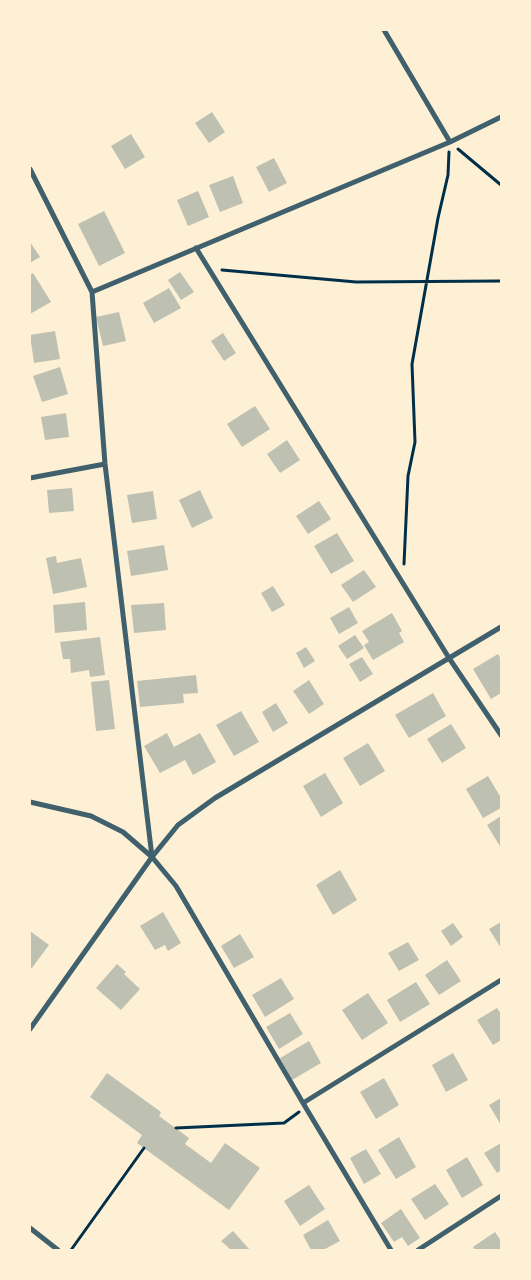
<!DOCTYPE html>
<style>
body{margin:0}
#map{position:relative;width:531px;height:1280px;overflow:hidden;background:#fdf0d5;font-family:Raleway,sans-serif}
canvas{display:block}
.frame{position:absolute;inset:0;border:31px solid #fdf0d5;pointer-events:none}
</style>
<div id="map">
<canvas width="531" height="1280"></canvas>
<div class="frame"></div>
</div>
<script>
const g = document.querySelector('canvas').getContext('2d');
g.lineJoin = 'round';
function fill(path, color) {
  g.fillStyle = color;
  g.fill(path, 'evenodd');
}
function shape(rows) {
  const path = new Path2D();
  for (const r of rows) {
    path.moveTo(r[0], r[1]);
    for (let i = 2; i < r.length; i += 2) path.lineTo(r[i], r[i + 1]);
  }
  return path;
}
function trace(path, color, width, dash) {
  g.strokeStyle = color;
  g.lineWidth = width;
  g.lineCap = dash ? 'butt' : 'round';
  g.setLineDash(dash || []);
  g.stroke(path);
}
fill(shape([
 [212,112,225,132,209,143,195,123],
 [131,134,145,157,125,169,111,146],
 [274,158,287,183,269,192,256,167],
 [233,176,243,203,220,212,209,185],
 [198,191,209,217,188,226,177,200],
 [104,211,125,253,99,266,78,224],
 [30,242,40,257,30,263],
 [180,272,194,292,181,300,168,280],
 [33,273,51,302,30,314,30,275],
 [169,288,181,308,154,323,143,303],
 [119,312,126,341,103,346,96,317],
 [55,331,60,359,34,363,30,335],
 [223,333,236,353,224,361,211,341],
 [60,367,68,394,42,402,33,376],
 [255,406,270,429,242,447,227,424],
 [66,413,69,437,45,440,41,417],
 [287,440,300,460,280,473,267,454],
 [72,488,74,511,49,513,47,490],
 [200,490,213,518,192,528,179,500],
 [153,491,157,519,132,523,127,495],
 [319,501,331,519,308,534,296,516],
 [337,533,354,561,331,574,314,546],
 [164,545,168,570,131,576,127,551],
 [56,556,57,563,81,558,87,587,53,594,46,558],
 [364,570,376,587,353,602,341,585],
 [273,586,285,605,272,612,261,593],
 [85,602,87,630,55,633,53,605],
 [164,603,166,630,134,633,131,605],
 [349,607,358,623,339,634,330,618],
 [392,613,402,631,399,633,404,642,373,660,364,645,369,642,362,631],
 [355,635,364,648,347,659,338,646],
 [100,637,105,675,90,677,89,670,71,673,70,659,63,659,60,642],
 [306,647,315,661,304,668,296,653],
 [498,654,501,659,501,693,491,699,473,669],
 [362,657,373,674,360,682,349,664],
 [196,675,198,693,183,694,184,703,140,707,137,681],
 [109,680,115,729,96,731,91,682],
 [309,680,324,704,309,714,293,691],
 [433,693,446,716,409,738,395,715],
 [276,703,288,723,273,732,262,712],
 [241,711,259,742,234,756,216,725],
 [451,724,466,748,442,763,427,739],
 [167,733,174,747,200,733,216,762,193,775,185,760,160,773,144,746],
 [368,743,385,771,360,786,343,758],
 [325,773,343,803,321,817,303,786],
 [488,776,501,798,501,808,483,818,466,789],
 [501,816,501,848,487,825],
 [340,870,357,900,333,915,316,885],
 [163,912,181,943,168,951,165,945,155,950,140,926],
 [501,922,501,948,489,929],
 [453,923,463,937,451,946,441,931],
 [30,931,49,945,32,968,30,967],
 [240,934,254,957,234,968,221,946],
 [408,942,419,960,399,971,388,953],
 [447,960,461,981,439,995,425,975],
 [117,964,126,972,124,974,140,989,121,1010,96,988],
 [281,978,294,999,265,1017,252,995],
 [416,982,430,1004,400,1022,387,1000],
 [368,993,388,1023,362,1040,342,1010],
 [497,1008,501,1014,501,1040,493,1045,477,1020],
 [290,1013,303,1034,279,1049,266,1027],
 [309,1041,321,1063,292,1080,280,1058],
 [453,1053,468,1080,446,1092,432,1065],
 [107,1073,161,1112,159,1116,189,1138,185,1144,211,1163,225,1143,260,1168,229,1210,137,1143,142,1135,90,1097],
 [384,1078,399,1105,376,1119,360,1092],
 [501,1098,501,1125,489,1105],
 [399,1137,416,1167,396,1179,378,1150],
 [501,1143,501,1170,497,1173,484,1153],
 [366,1149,381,1174,364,1184,350,1158],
 [467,1157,483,1185,462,1198,446,1170],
 [435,1184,449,1204,425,1220,411,1199],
 [309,1185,325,1209,300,1226,284,1201],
 [401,1209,420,1238,408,1246,402,1237,394,1242,381,1223],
 [328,1220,340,1241,323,1250,311,1250,303,1235],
 [233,1231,250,1250,231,1250,221,1241],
 [495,1232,501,1241,501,1250,475,1250,473,1247]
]), '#bec0b2');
trace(shape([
 [458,149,501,185],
 [222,270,356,282,501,281],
 [404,564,408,476,415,442,412,364,438,218,448,175,449,152],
 [176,1128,284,1123,299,1112],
 [71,1250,144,1148]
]), '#003049', 3);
trace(shape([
 [384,30,450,142],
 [30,169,92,292,105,464,152,857],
 [196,248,449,658,501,735],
 [92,292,450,142,501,117],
 [30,478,105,464],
 [30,802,91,816,123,832,152,857,176,886,303,1103,391,1250],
 [30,1029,152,857,178,825,215,798,501,627],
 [303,1103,501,980],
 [30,1228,58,1250],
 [418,1250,501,1196]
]), '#3f606c', 5);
</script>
